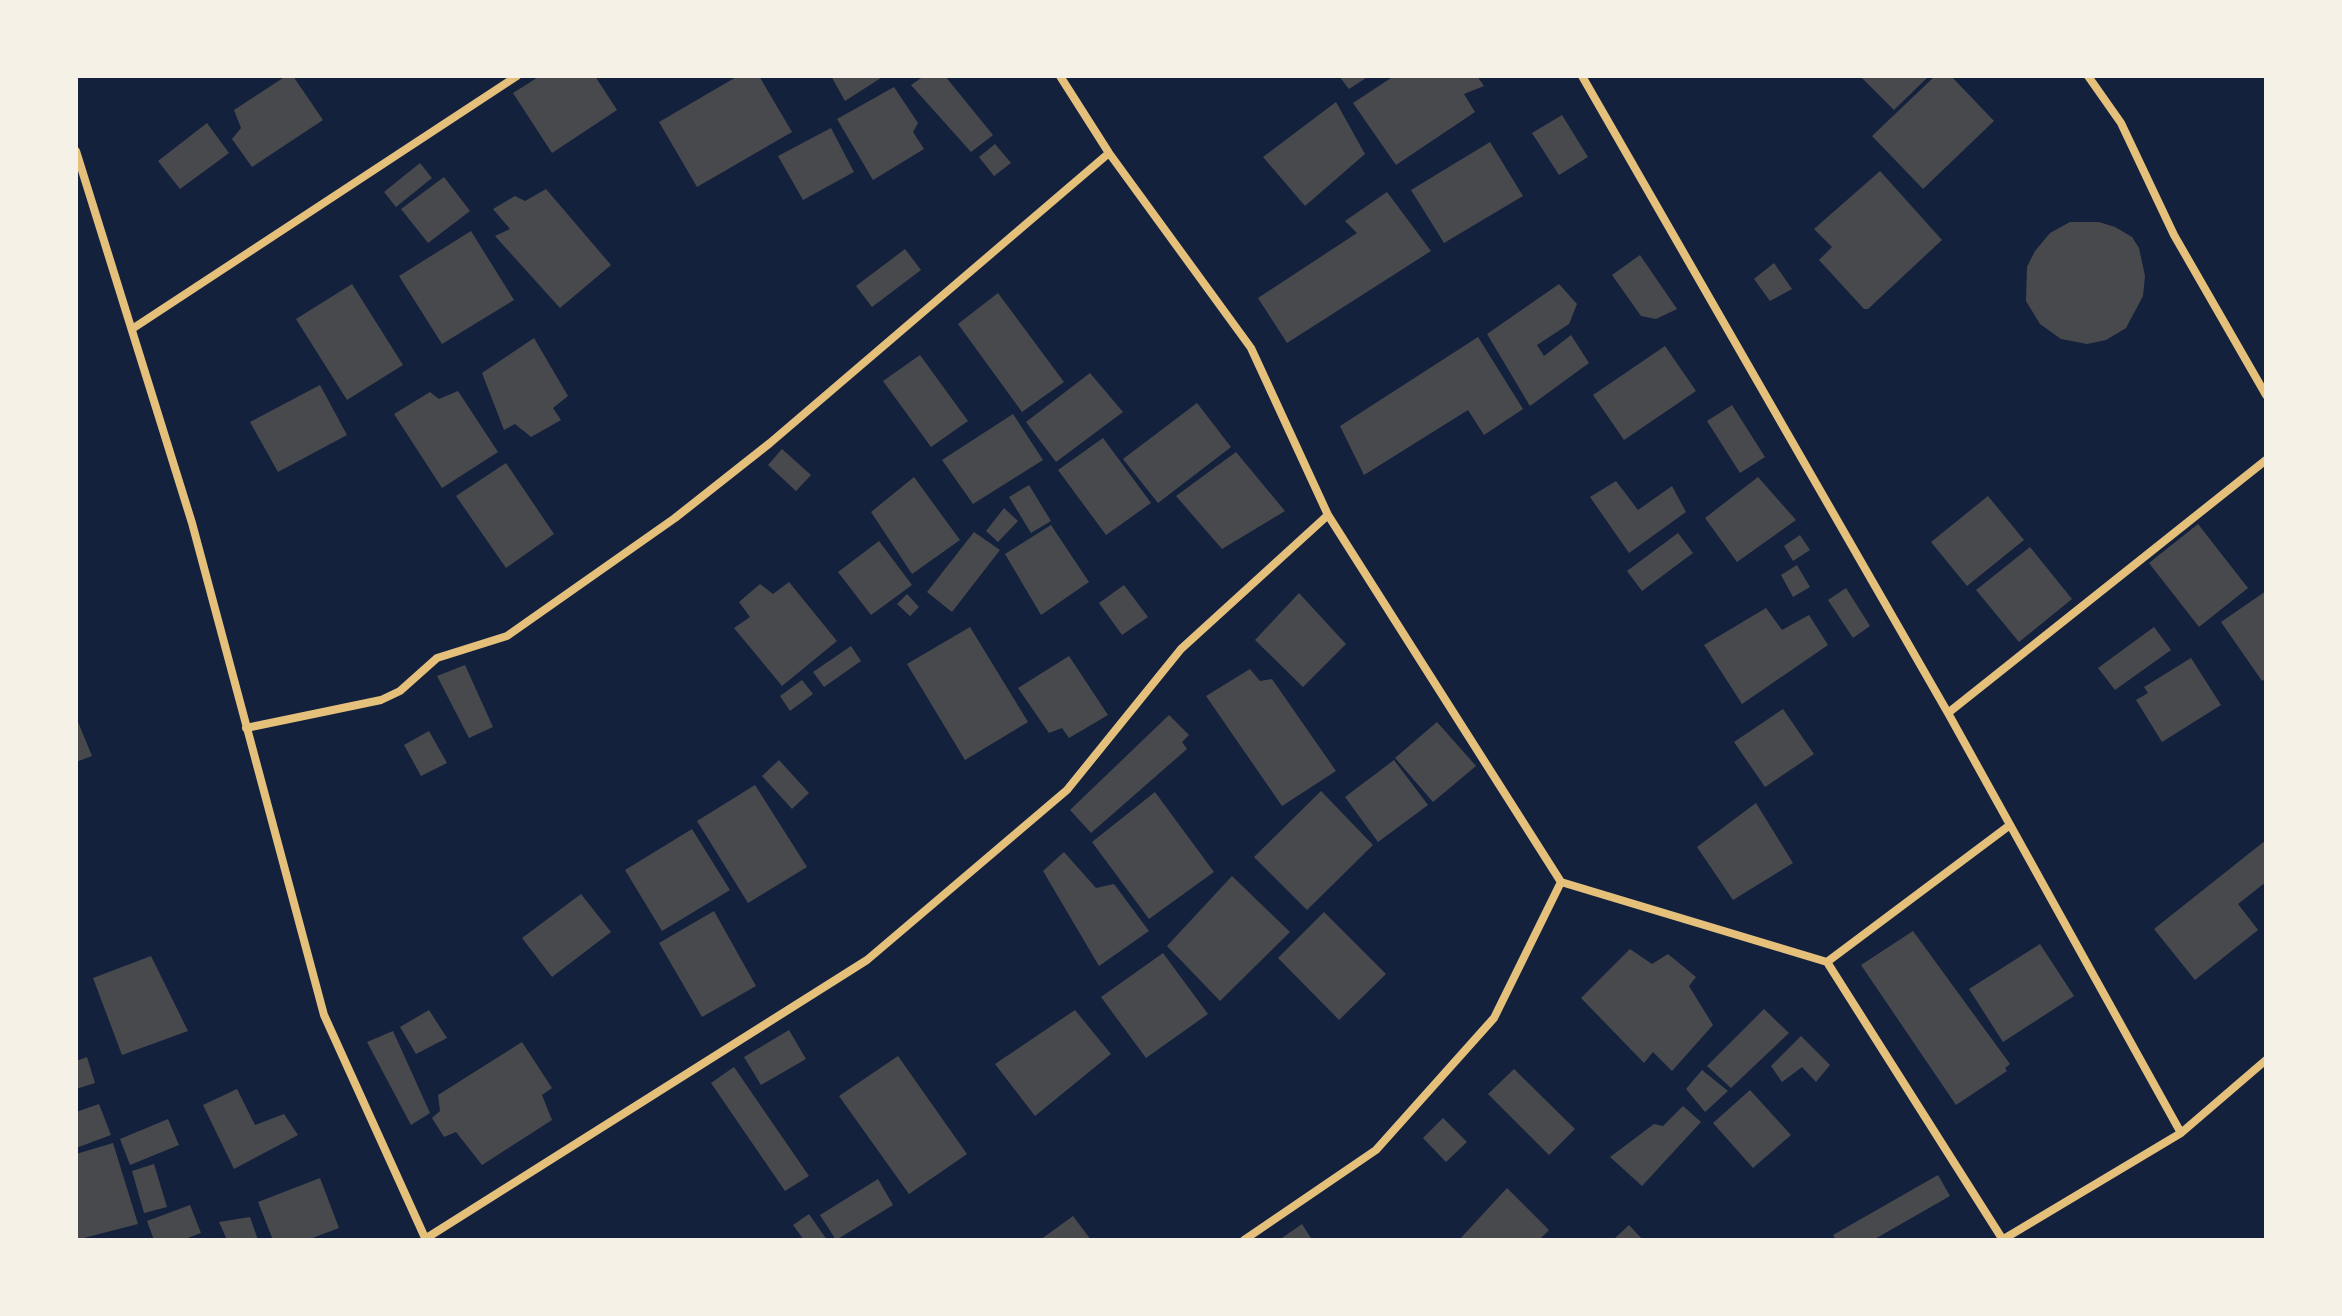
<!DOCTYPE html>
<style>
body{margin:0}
#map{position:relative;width:2342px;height:1316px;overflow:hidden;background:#14213d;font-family:"DM Sans",sans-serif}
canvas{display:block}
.frame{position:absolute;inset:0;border:78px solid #f6f1e7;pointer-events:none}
</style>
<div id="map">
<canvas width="2342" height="1316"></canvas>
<div class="frame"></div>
</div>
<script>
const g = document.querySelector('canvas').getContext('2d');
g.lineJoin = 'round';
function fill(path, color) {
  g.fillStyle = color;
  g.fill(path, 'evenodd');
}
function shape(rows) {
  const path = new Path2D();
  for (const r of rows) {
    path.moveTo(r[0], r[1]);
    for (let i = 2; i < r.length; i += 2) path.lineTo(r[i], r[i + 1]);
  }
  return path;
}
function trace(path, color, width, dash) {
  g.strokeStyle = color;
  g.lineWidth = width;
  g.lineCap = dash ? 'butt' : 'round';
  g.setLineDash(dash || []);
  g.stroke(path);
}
fill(shape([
 [286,76,293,76,323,120,252,167,232,139,241,128,234,110],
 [540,76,595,76,617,110,552,153,513,93],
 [738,76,759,76,792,132,697,187,659,122],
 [831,76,884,76,845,101],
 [924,76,945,76,993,135,971,152,911,85],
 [1339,76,1369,76,1349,89],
 [1394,76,1477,76,1484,86,1464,94,1475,112,1396,165,1353,103],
 [1860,76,1929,76,1894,110],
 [1935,76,1951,76,1994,121,1923,189,1872,136],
 [894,87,918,123,913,132,924,149,873,180,837,119],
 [1336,102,1365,154,1305,206,1263,157],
 [1562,115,1588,157,1559,175,1532,133],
 [207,123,229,153,180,189,158,161],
 [831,128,854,172,803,200,778,156],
 [1490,142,1523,196,1444,243,1411,190],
 [995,144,1011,163,994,176,979,157],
 [420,163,432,178,396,207,384,192],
 [1880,171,1942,240,1868,309,1864,309,1819,260,1832,247,1814,229],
 [444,177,470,211,428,243,401,209],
 [546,189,611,265,560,308,495,236,510,229,493,209,515,196,525,201],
 [1387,192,1431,251,1287,343,1258,298,1357,233,1345,221],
 [2070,222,2099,222,2115,227,2132,237,2139,248,2145,276,2143,296,2126,328,2106,340,2087,344,2061,339,2040,324,2026,301,2027,267,2035,251,2050,233],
 [471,231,514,300,442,344,399,276],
 [905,249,921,270,872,307,856,286],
 [1640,255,1677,309,1656,319,1641,316,1612,275],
 [1774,263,1792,289,1770,301,1754,279],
 [352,284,403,365,347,400,296,319],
 [1559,284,1577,304,1569,324,1537,345,1544,356,1571,335,1589,363,1530,406,1487,334],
 [998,293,1064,382,1022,412,958,324],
 [1478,337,1523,409,1484,435,1468,410,1364,475,1340,426],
 [534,338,568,396,553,408,561,420,531,437,515,424,504,430,482,373],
 [1665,346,1696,391,1624,440,1593,395],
 [920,355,968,421,931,447,883,381],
 [1090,373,1123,412,1056,462,1026,422],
 [320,385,347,435,278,472,250,422],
 [458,391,498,452,442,488,394,414,430,392,439,399],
 [1197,403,1231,447,1158,503,1123,459],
 [1732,405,1765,457,1740,473,1707,421],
 [1013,414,1043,460,973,504,942,460],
 [1103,438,1151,503,1106,535,1058,470],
 [782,449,811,475,796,491,768,465],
 [1236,452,1285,511,1222,549,1176,496],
 [506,463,554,534,506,568,456,496],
 [914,477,960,540,912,574,871,512],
 [1758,477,1796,520,1737,562,1705,518],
 [1616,481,1638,510,1672,486,1686,512,1629,553,1590,497],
 [1029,485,1051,521,1031,533,1009,497],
 [1988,496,2024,540,1967,586,1931,542],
 [1004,508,1018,521,998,542,986,531],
 [2198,524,2248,588,2199,627,2149,563],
 [1051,525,1089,582,1041,615,1005,554],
 [974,532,1000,550,952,612,927,592],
 [1678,533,1693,553,1642,591,1627,571],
 [1800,535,1810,550,1793,561,1784,546],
 [879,541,912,585,871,615,838,572],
 [2030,547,2072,599,2019,642,1976,590],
 [1797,565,1810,587,1793,597,1781,575],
 [789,582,837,641,782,686,734,628,750,617,739,602,760,584,773,594],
 [1124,585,1148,617,1122,635,1099,603],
 [1846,588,1870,626,1853,638,1828,600],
 [2266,591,2266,678,2262,681,2221,622],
 [1299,593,1346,644,1303,687,1255,640],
 [907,594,919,607,910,616,897,604],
 [1766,608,1782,630,1809,615,1828,645,1742,704,1704,645],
 [970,627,1028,722,965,760,907,664],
 [2154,627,2171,650,2115,690,2098,668],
 [851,646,861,661,824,687,813,672],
 [1069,656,1108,715,1069,738,1062,728,1049,733,1018,688],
 [2191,658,2221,705,2162,742,2136,700,2148,693,2144,687],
 [465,665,493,727,469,738,437,676],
 [1250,669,1260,681,1272,679,1336,771,1282,806,1206,696],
 [802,680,813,694,790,711,780,696],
 [1783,709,1814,754,1765,787,1734,742],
 [1169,715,1189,735,1182,742,1187,749,1091,833,1070,810],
 [76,717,92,756,76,762],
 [1437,722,1476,766,1433,802,1395,758],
 [429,731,447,763,421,776,404,745],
 [779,760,809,793,792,809,762,776],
 [1394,760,1428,805,1378,842,1345,797],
 [755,785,807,867,748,903,697,821],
 [1321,791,1373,845,1307,910,1254,857],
 [1155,792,1214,872,1149,919,1092,842],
 [1756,803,1793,863,1733,900,1697,847],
 [692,829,730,890,662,931,625,870],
 [2266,840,2266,882,2238,904,2258,930,2195,980,2154,929],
 [1064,852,1096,888,1114,884,1149,931,1099,966,1043,871],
 [1232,876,1290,932,1220,1001,1167,946],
 [581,894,611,932,552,977,522,938],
 [714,911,756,986,702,1017,659,943],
 [1324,912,1386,974,1339,1020,1278,958],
 [1913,931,2010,1064,2005,1068,2007,1071,1956,1105,1861,965],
 [2040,944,2074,996,2003,1042,1969,989],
 [1630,949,1652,964,1668,954,1696,977,1689,986,1713,1025,1672,1071,1653,1052,1644,1063,1581,998],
 [1163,953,1208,1014,1146,1058,1101,997],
 [151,956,188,1031,122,1055,93,978],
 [1764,1009,1789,1033,1731,1088,1707,1066],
 [429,1010,447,1038,416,1054,400,1027],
 [1075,1010,1111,1054,1035,1116,995,1064],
 [789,1030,806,1059,761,1085,744,1057],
 [393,1031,430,1113,411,1125,367,1042],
 [1801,1036,1830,1065,1816,1082,1802,1067,1782,1082,1771,1066],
 [522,1042,552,1088,542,1095,552,1120,482,1165,456,1132,444,1137,432,1118,440,1111,438,1095],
 [898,1056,967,1154,909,1194,839,1096],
 [87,1057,95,1083,76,1089,76,1061],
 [734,1067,809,1176,785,1191,711,1083],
 [1514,1069,1575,1129,1549,1155,1488,1094],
 [1702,1070,1728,1091,1705,1112,1686,1089],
 [237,1089,255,1125,284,1114,298,1135,234,1169,203,1105],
 [1750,1090,1791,1135,1753,1168,1713,1123],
 [99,1104,111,1135,76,1148,76,1112],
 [1683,1106,1701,1122,1642,1186,1610,1157,1654,1124,1663,1126],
 [1443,1118,1467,1142,1446,1162,1423,1138],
 [168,1119,179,1145,130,1165,120,1139],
 [113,1143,138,1224,76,1240,76,1154],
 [154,1164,167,1207,144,1213,132,1171],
 [1938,1175,1950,1196,1873,1240,1836,1240,1833,1235],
 [320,1178,339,1228,307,1240,273,1240,258,1202],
 [878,1179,893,1205,836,1240,820,1215],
 [1507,1188,1549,1230,1539,1240,1459,1240],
 [190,1205,201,1233,182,1240,154,1240,147,1221],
 [809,1214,827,1240,804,1240,793,1225],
 [1073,1216,1091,1240,1040,1240],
 [250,1217,258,1240,227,1240,219,1222],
 [1302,1224,1312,1240,1279,1240],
 [1629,1225,1643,1240,1613,1240]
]), '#48494c');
trace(shape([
 [1060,76,1109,153,1251,348,1328,515,1561,882,1827,962,2010,825],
 [1582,76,1948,713,2181,1133],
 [2088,76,2121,123,2174,235,2266,395],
 [76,151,192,523,324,1015,426,1240],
 [132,329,517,76],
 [1948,713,2266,460],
 [246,728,381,700,400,691,437,658,507,636,675,518,770,443,1109,153],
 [1827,962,2003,1240],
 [425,1239,867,960,1067,790,1181,649,1328,515],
 [1244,1240,1376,1150,1494,1018,1561,882],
 [2002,1240,2181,1133,2266,1060]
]), '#e5c07b', 8);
</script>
